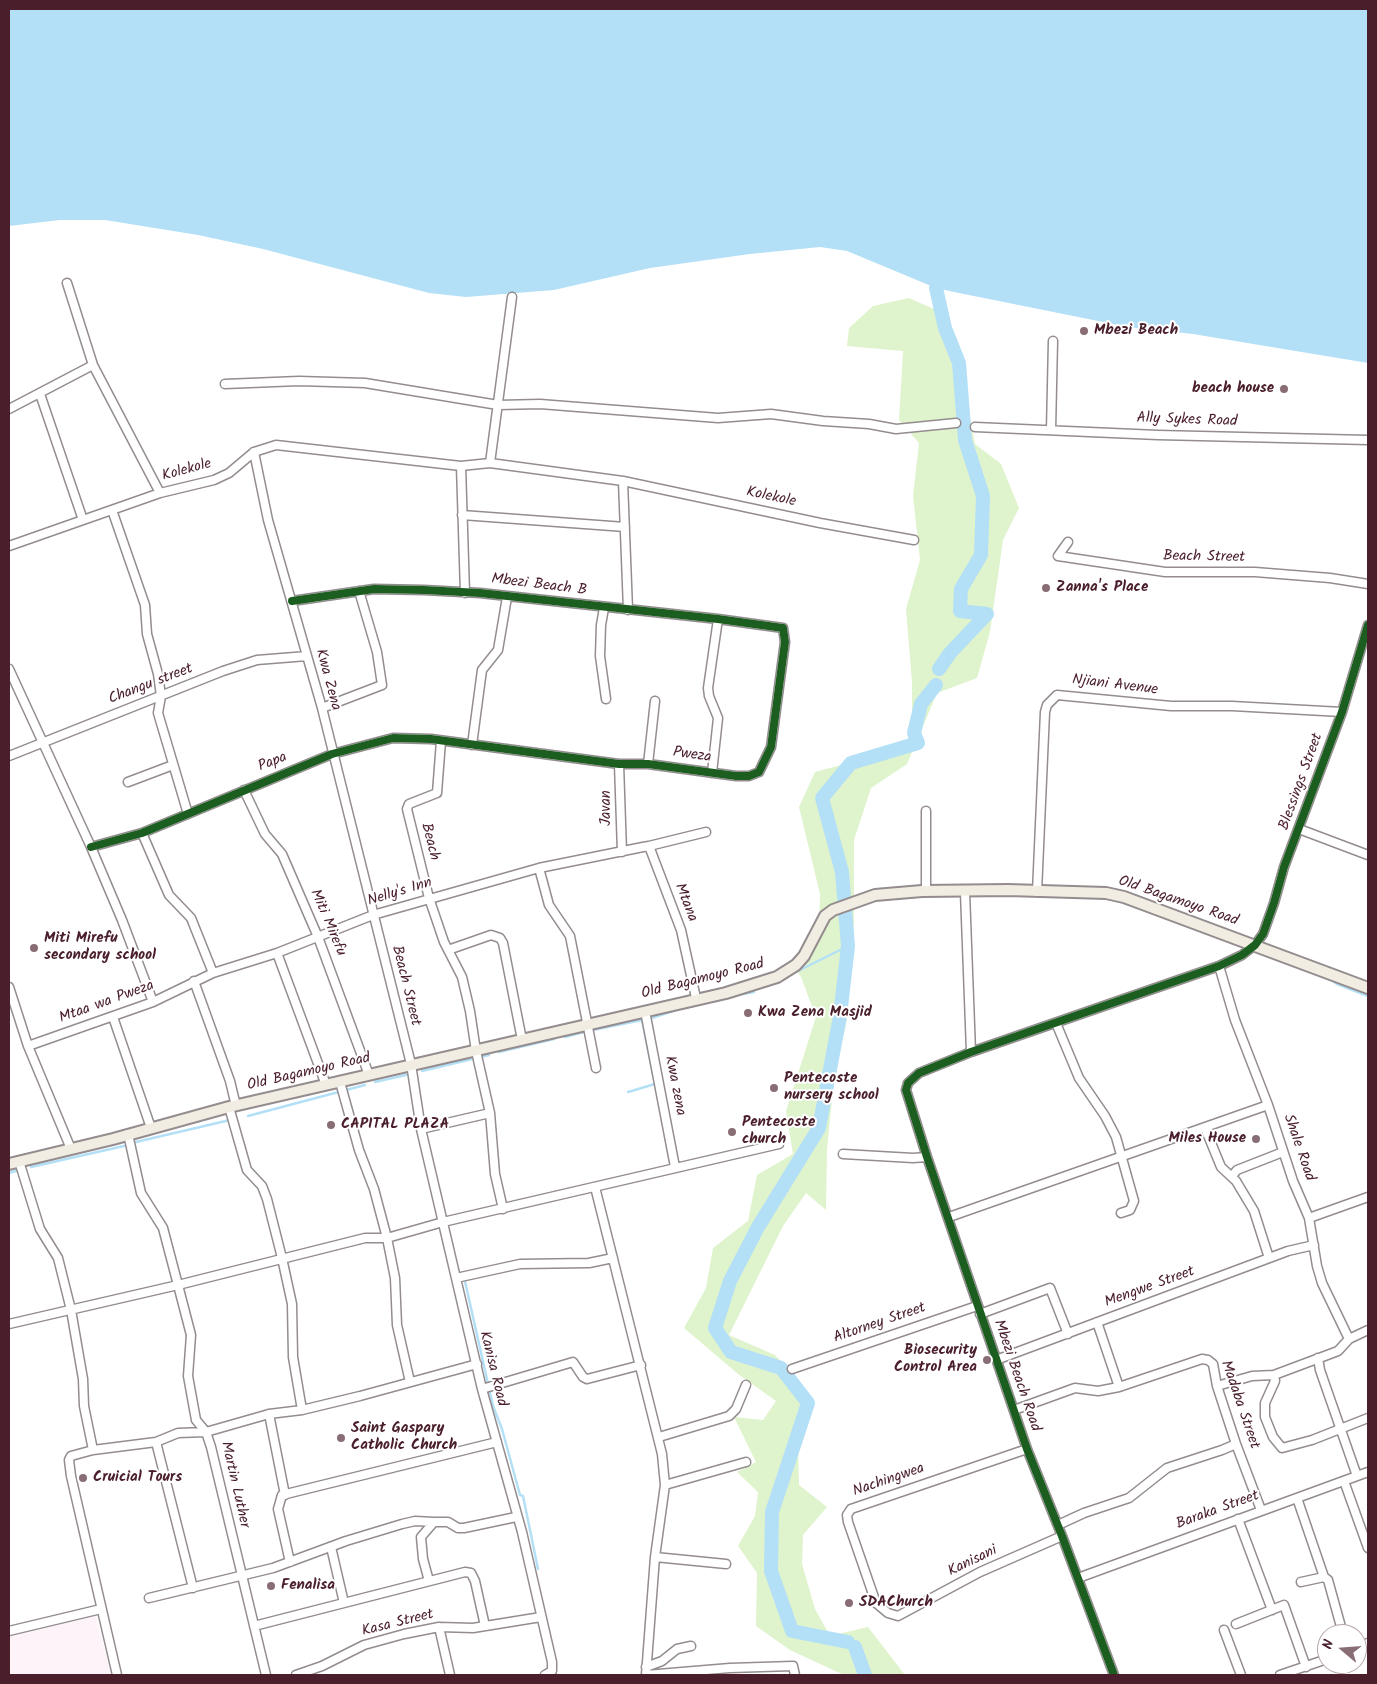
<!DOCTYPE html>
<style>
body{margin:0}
#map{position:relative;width:1377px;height:1684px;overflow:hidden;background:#fff;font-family:Kalam,sans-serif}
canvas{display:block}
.frame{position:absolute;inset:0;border:10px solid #4a1f2b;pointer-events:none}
.north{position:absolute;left:1317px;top:1624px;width:50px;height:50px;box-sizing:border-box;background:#fff;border:1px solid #b7a5aa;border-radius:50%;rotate:288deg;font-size:14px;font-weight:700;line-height:20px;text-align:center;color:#4a1f2b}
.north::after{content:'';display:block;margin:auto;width:18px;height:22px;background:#896d75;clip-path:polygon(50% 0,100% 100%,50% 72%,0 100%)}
</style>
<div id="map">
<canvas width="1377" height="1684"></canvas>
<div class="frame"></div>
<div class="north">N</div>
</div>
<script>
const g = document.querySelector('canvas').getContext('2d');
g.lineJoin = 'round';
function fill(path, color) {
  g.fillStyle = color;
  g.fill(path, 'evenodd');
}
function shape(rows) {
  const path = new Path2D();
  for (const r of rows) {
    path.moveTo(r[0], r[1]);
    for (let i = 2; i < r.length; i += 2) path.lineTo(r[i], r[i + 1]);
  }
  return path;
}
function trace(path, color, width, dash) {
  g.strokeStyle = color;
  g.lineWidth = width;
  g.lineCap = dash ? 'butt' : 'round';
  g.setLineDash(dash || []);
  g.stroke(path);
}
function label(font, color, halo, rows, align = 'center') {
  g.font = font + ' Kalam,sans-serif';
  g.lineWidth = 4;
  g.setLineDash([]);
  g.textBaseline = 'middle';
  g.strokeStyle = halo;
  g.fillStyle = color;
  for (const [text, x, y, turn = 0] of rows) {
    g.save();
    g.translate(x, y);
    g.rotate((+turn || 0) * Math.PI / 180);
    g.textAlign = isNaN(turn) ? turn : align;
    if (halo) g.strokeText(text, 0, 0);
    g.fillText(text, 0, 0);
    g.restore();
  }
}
fill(shape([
 [96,1616,111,1675,9,1675,9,1637]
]), '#fdf3f8');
fill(shape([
 [909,298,945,314,959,359,975,444,1001,464,1019,508,1003,540,990,632,977,678,937,693,907,764,871,788,854,840,854,922,846,1025,835,1069,827,1149,826,1210,806,1193,783,1226,729,1335,775,1355,797,1378,810,1400,798,1439,799,1485,827,1507,803,1535,802,1564,815,1609,830,1636,868,1627,905,1675,844,1675,790,1650,756,1626,757,1573,738,1546,755,1516,758,1492,737,1472,756,1462,734,1417,763,1420,776,1401,738,1374,684,1328,706,1288,713,1248,748,1221,757,1175,793,1154,786,1111,816,1017,801,977,794,967,819,927,820,894,799,807,815,772,909,747,915,741,912,721,912,682,906,609,920,560,913,496,919,443,899,420,903,351,847,346,849,328,873,306]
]), '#dff3cd');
fill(shape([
 [9,9,1368,9,1368,363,1193,334,1128,327,954,292,936,288,847,251,820,247,750,254,650,268,554,290,466,297,429,293,263,249,198,235,105,220,60,220,9,226]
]), '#b3e0f7');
trace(shape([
 [999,895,1013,895],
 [1112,899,1157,914],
 [784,978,848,946],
 [1329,978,1337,984,1368,996],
 [769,985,777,982],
 [737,995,754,992],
 [685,1008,695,1005],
 [652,1018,676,1010],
 [593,1030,642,1020,655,1084,628,1092],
 [565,1037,584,1032],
 [499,1052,554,1039],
 [422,1071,489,1055],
 [375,1082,406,1075],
 [248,1116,365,1085],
 [136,1142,230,1120],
 [31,1167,124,1146],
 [9,1173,19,1170],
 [464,1277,493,1406,502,1429,520,1495,523,1496,538,1569]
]), '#b3e0f7', 2.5);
trace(shape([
 [936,288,945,328,959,363,965,440,983,496,981,555,961,589,960,611,987,614,950,653,939,669],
 [848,1642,792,1631,771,1571,772,1512,808,1403,781,1368,731,1352,715,1328,730,1281,758,1227,819,1128,840,1016,848,946,842,872,822,798,851,763,918,743,914,733,921,704,936,685],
 [855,1647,865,1675]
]), '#b3e0f7', 14);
const minor = shape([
 [67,283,93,365,160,493],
 [225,384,299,381,365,383,498,405,540,404,718,418,771,414,823,421,869,424,896,429,956,423],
 [40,394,83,520],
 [9,409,93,365],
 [975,427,1158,435,1368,440],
 [1051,430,1053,341],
 [254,452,268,520,322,708,411,1064,421,1129,482,1389,522,1532,552,1662,552,1671,545,1675],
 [490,463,512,297],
 [461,466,465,593],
 [623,481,628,610],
 [112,510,145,605,147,634,158,674,161,696,158,713,188,814],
 [462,515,625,527],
 [1068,542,1058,556,1165,572,1255,572,1330,578,1368,584],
 [9,546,160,493,214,480,229,473,254,452,276,445,461,466,490,463,623,481,820,523,914,540],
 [604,608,601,625,600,656,606,699],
 [9,669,91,847,122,920,153,1002],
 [322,708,382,685,377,652,359,591],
 [441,741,437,793,409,804,407,809,429,898,444,942,462,977,470,1011,476,1051,490,1113,495,1174,503,1209],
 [472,745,482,670,498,650,507,597],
 [9,756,223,671,257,660,307,656],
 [619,764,622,852],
 [648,764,655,701],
 [712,773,718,718,709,696,708,688,718,619],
 [128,782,173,765],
 [244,790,265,834,282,854,318,937,369,1075],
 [1299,829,1368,855],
 [142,833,169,895,191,918,213,973],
 [649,846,706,832],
 [91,847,142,833,332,754,393,738,431,739,619,764,648,764,736,776,749,776,759,772,771,747,785,642,783,628,718,619,480,593,424,590,374,589,292,601],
 [539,868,549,905,570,936,596,1068],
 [926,891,926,811],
 [965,892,971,1052],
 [1037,892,1045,712,1047,705,1057,695,1171,706,1232,706,1342,712],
 [448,950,491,935,500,938,503,943,522,1040],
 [277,953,326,1085],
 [1219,966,1235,1020,1268,1105,1293,1181,1309,1218,1317,1266,1322,1283,1349,1339],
 [194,981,230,1081,236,1106],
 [9,987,28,1046,71,1149],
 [645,1011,675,1167],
 [113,1017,151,1128],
 [1056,1023,1079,1078,1105,1116,1116,1137,1134,1201,1130,1210,1121,1213],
 [28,1046,153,1002,213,973,277,953,373,915,539,868,643,847,649,846,681,930,696,998],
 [340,1082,359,1150,374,1189,387,1238,395,1278,397,1325,410,1382],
 [229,1107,247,1170,262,1186,267,1199,282,1258,292,1304,293,1357,302,1410],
 [1205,1128,1221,1167,1236,1181,1254,1211,1269,1258],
 [421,1129,490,1113],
 [128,1134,141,1193,163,1228,178,1285,191,1335,188,1376,196,1420,206,1432,211,1447,266,1675],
 [843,1154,913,1158,927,1157],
 [19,1161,40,1229,58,1258,71,1310,83,1379,84,1406,93,1450],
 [1232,1176,1237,1170,1283,1152],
 [595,1187,662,1454,665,1485,655,1557,646,1675],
 [949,1217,1268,1105],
 [1309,1218,1368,1197],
 [456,1278,520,1264,589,1263,613,1258],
 [980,1314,1050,1288,1068,1334],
 [1097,1322,1119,1387],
 [9,1324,178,1285,365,1238,387,1238,443,1222,779,1144],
 [1318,1358,1320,1370,1357,1476],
 [996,1360,1288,1251,1314,1245],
 [792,1369,977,1306],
 [1274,1375,1338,1351,1349,1339,1368,1330],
 [1217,1386,1252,1376,1274,1375,1275,1381,1265,1403,1265,1417,1273,1437,1282,1448,1312,1440,1368,1418],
 [482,1389,573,1362,583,1377,587,1379,641,1365],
 [1014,1410,1075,1388,1098,1391,1119,1387,1202,1359,1208,1360,1213,1364,1217,1386,1236,1444,1261,1510],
 [269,1414,285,1495],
 [659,1437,729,1416,736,1409,746,1385],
 [156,1442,193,1588],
 [1027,1449,851,1509,847,1515,848,1522,876,1603,888,1613,898,1616,980,1572,1062,1536],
 [1344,1481,1368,1548],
 [665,1485,746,1462],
 [1297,1498,1324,1577],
 [1238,1519,1272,1610],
 [1058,1525,1084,1513,1129,1498,1167,1468,1222,1450,1236,1444],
 [331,1547,344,1603],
 [655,1557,726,1564],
 [290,1562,278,1509,282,1495,497,1442],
 [1078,1578,1368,1472],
 [429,1581,423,1559,421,1537,434,1522,448,1522,458,1528,464,1528,516,1517],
 [1301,1582,1324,1577,1328,1580,1343,1634],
 [149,1598,273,1568,346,1541,402,1524,415,1521,434,1522],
 [1236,1624,1284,1605,1306,1667],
 [254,1626,465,1572,471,1573,475,1581,485,1626],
 [439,1627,450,1675],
 [1224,1630,1241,1675],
 [9,1631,101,1609],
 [1357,1648,1368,1643],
 [646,1667,662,1661,677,1649,691,1646],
 [117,1675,71,1476,69,1460,71,1456,93,1450,156,1442,178,1433,206,1432,269,1414,302,1410,360,1396,477,1364],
 [296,1675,322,1666,364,1645,404,1634,439,1627,473,1628,541,1617],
 [646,1675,730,1668,793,1666,795,1675],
 [1114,1675,1062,1536,1027,1449,927,1157,906,1090,908,1083,919,1073,971,1052,1219,966,1242,955,1255,945,1263,934,1274,903,1284,867,1342,712,1368,625],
 [1280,1675,1327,1659]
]);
const major = shape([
 [9,1164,113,1139,229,1107,726,993,777,977,796,965,804,956,825,916,833,910,875,895,922,891,1008,890,1106,893,1124,897,1368,988]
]);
trace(minor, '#948c8e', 11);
trace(major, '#948c8e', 14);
trace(minor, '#fff', 8);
trace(major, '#f1ede2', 10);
trace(shape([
 [91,847,142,833,332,754,393,738,431,739,619,764,648,764,736,776,749,776,759,772,771,747,785,642,783,628,718,619,480,593,424,590,374,589,292,601],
 [1114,1675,1062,1536,1027,1449,927,1157,906,1090,908,1083,919,1073,971,1052,1219,966,1242,955,1255,945,1263,934,1274,903,1284,867,1342,712,1368,625]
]), '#1b5e20', 8);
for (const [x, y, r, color] of [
 [1084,331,5,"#896d75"],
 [1284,389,5,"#896d75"],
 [1046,588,5,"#896d75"],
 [34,948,5,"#896d75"],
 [748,1013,5,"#896d75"],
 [774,1088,5,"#896d75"],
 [331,1125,5,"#896d75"],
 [732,1132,5,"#896d75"],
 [1256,1139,5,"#896d75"],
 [987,1360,5,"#896d75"],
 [341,1438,5,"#896d75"],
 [83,1478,5,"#896d75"],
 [271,1586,5,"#896d75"],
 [849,1603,5,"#896d75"]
]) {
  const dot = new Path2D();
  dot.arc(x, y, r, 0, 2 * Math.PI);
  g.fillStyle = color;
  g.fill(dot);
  trace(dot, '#fff', 2);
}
label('bold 15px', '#4a1f2b', '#fff', [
 ["Mbezi Beach",1094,331],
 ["beach house",1274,389,"right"],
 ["Zanna's Place",1056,588],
 ["Miti Mirefu",44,939],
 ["secondary school",44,956],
 ["Kwa Zena Masjid",758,1013],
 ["Pentecoste",784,1079],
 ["nursery school",784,1096],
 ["Pentecoste",742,1123],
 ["church",742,1140],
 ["CAPITAL PLAZA",341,1125],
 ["Miles House",1246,1139,"right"],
 ["Biosecurity",977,1351,"right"],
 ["Control Area",977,1368,"right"],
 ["Saint Gaspary",351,1429],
 ["Catholic Church",351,1446],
 ["Cruicial Tours",93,1478],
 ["Fenalisa",281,1586],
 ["SDAChurch",859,1603]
], 'left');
label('15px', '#4a1f2b', '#fff', [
 ["Ally Sykes Road",1187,421,2],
 ["Kolekole",187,471,-15],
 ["Kolekole",771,498,12],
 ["Beach Street",1204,558,1],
 ["Mbezi Beach B",539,586,7],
 ["Kwa Zena",327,680,75],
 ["Changu street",151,685,-21],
 ["Njiani Avenue",1115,686,7],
 ["Pweza",692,756,8],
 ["Papa",273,763,-22],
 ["Blessings Street",1302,782,-70],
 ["Javan",607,808,-90],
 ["Beach",429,842,76],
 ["Nelly's Inn",400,893,-17],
 ["Old Bagamoyo Road",1178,902,19],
 ["Mtana",685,903,69],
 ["Miti Mirefu",327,923,67],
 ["Old Bagamoyo Road",703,980,-14],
 ["Beach Street",405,986,76],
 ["Mtaa wa Pweza",107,1003,-20],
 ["Old Bagamoyo Road",309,1073,-13],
 ["Kwa zena",674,1086,79],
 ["Shale Road",1298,1148,71],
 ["Mengwe Street",1150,1288,-20],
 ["Altorney Street",880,1324,-19],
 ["Kanisa Road",492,1369,76],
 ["Mbezi Beach Road",1016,1376,71],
 ["Madaba Street",1239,1405,71],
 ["Nachingwea",889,1481,-19],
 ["Martin Luther",234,1485,77],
 ["Baraka Street",1218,1511,-20],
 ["Kanisani",973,1562,-26],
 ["Kasa Street",398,1624,-14]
]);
</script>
